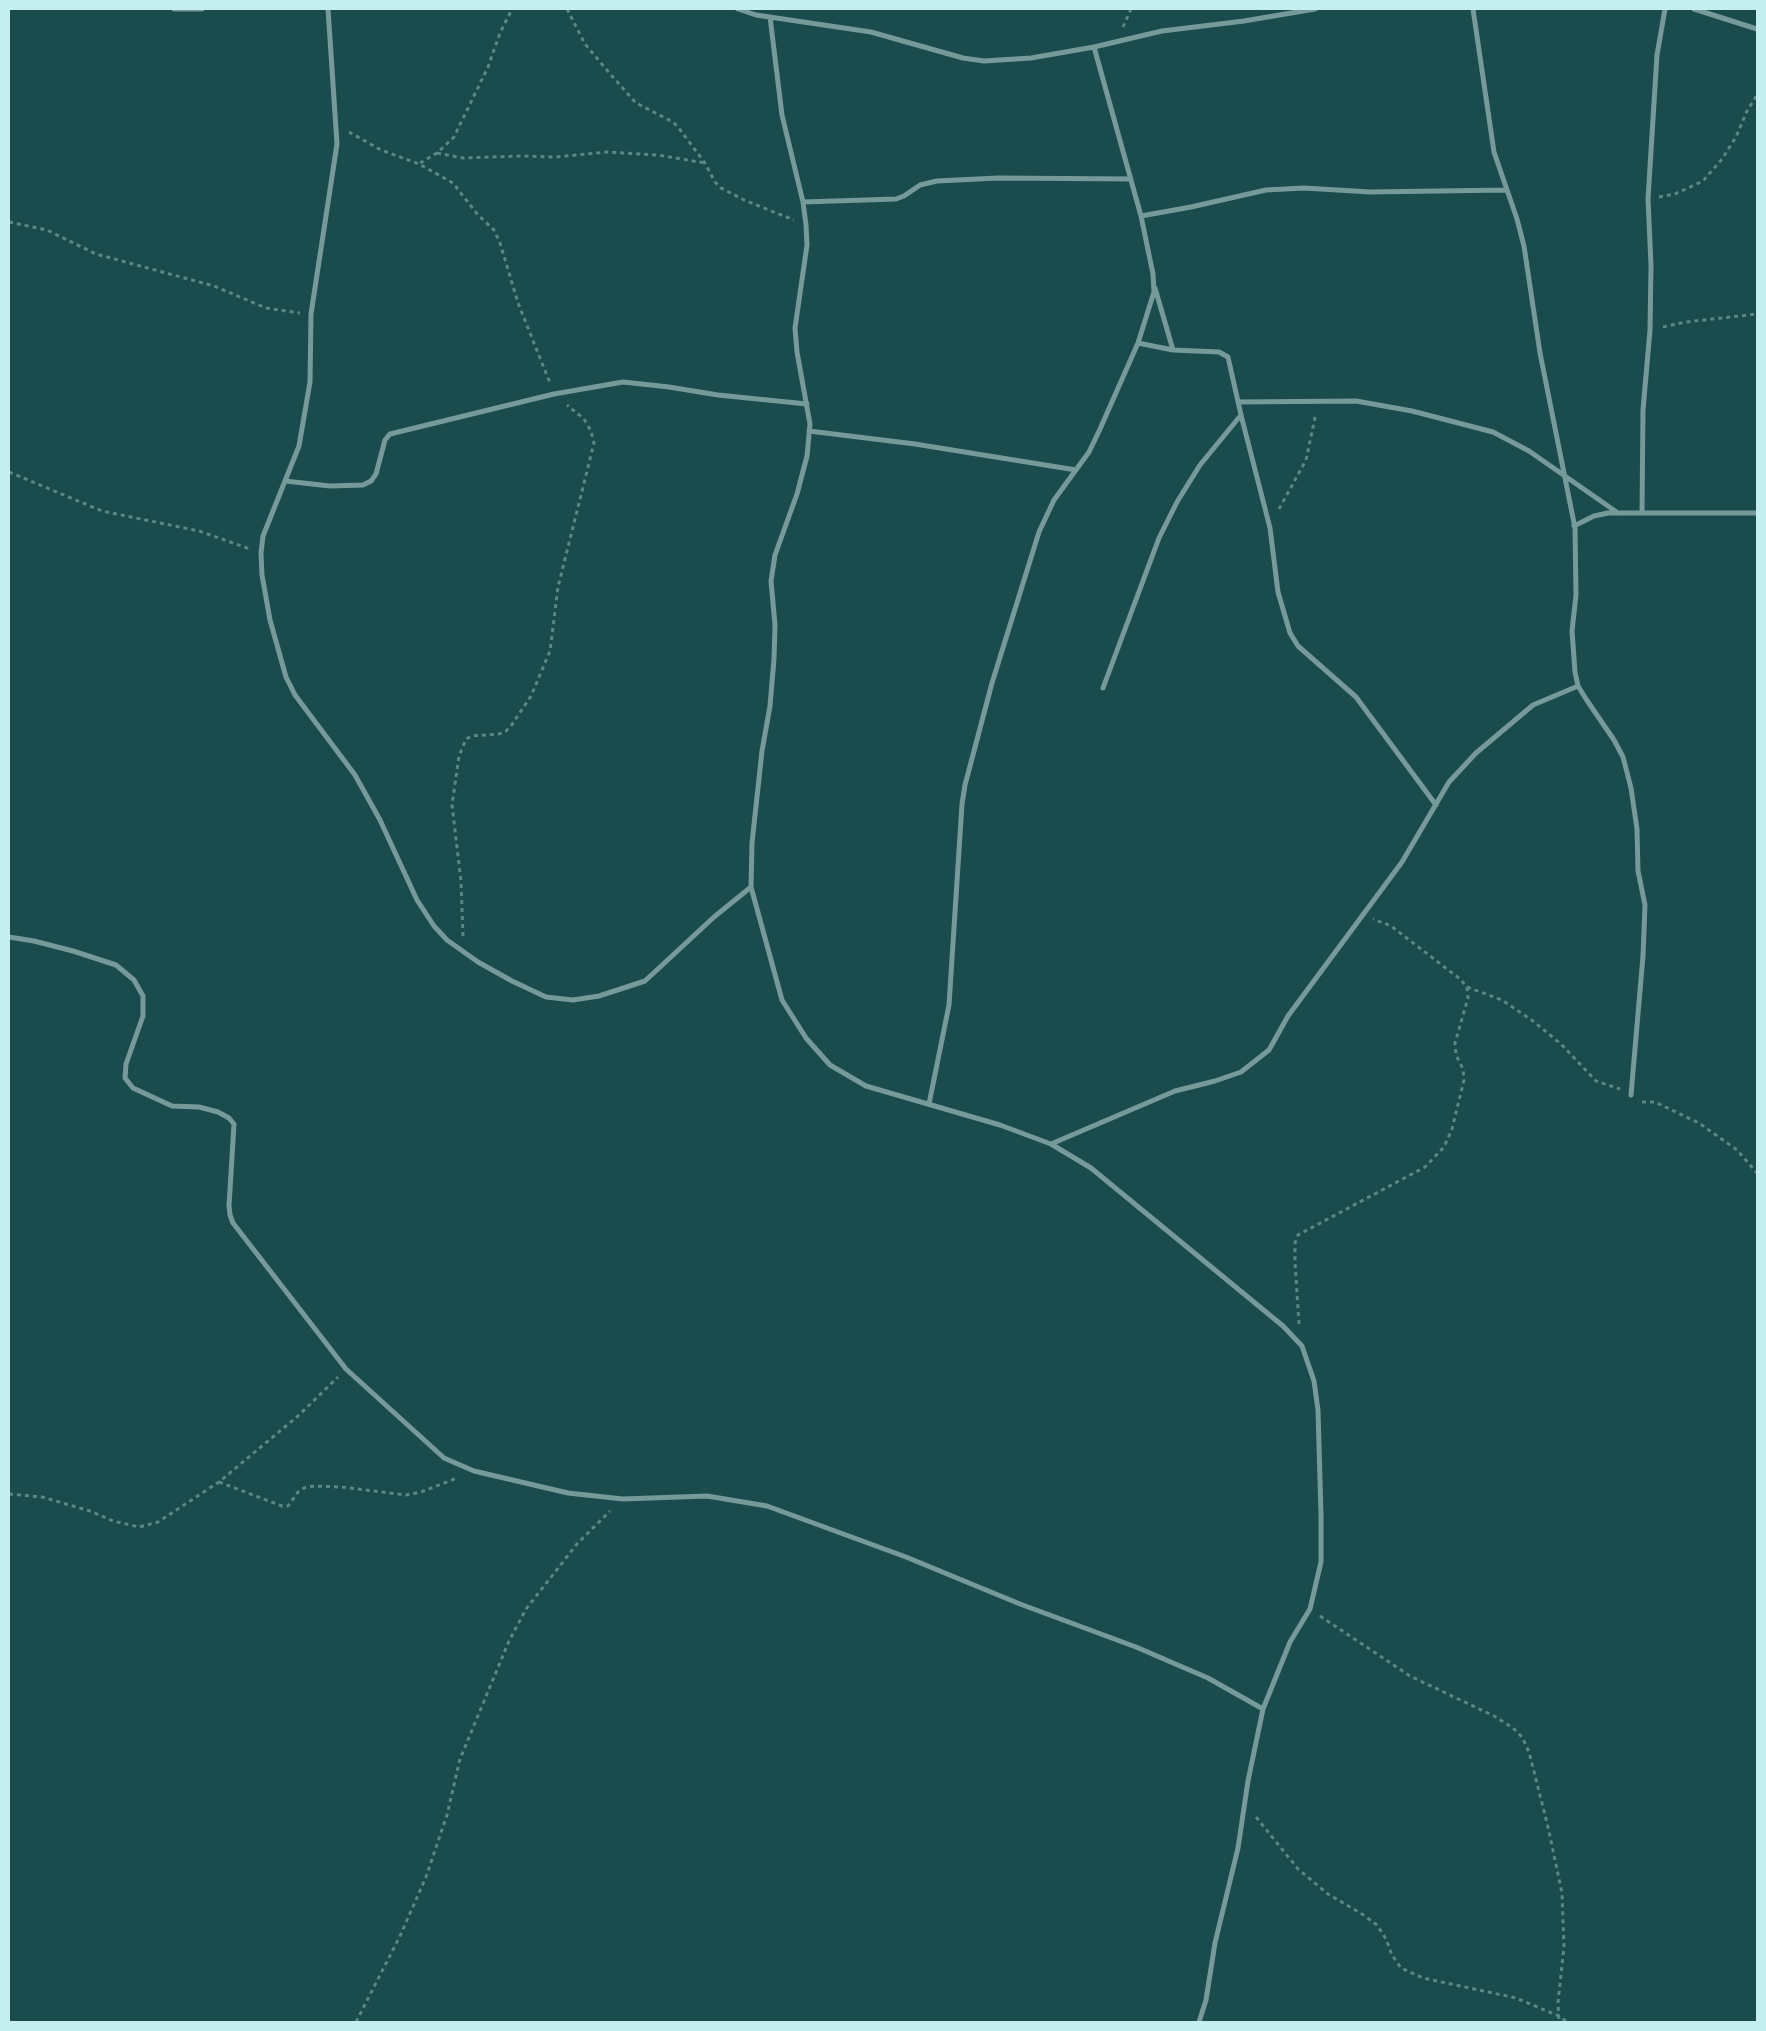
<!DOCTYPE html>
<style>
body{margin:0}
#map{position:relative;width:1766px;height:2031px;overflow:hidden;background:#1a4b4d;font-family:"Sofia Sans Condensed",sans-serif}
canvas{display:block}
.frame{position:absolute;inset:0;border:10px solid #c4eeef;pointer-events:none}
</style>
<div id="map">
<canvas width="1766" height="2031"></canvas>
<div class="frame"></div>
</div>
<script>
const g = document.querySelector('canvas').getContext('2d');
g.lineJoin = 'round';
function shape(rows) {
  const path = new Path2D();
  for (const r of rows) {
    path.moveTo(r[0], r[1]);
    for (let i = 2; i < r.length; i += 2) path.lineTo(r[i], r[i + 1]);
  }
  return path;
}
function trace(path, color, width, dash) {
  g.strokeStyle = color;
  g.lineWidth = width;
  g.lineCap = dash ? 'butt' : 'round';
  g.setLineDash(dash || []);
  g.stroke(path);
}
trace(shape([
 [567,9,585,44,611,75,636,103,673,122,678,127,705,163,715,182,721,188,744,200,794,220],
 [1123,27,1131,9],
 [349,132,381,150,419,164,453,183,478,215,494,230,500,243,518,303,550,383],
 [437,153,463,158,521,156,556,157,607,152,658,155,705,163],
 [420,163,437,153,454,137,488,67,500,33,512,9],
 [1659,197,1675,194,1703,181,1722,159,1736,137,1747,111,1757,95],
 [9,222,47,230,96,254,214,286,266,308,300,313],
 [1663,327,1686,322,1757,314],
 [9,472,102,511,199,531,250,549],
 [1279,509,1306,460,1316,413],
 [463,936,461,881,452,805,459,756,466,739,472,736,499,734,506,731,511,726,531,696,550,651,558,587,594,443,591,431,584,419,567,405],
 [1467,987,1502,1000,1533,1021,1561,1044,1596,1081,1620,1089],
 [1642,1102,1655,1102,1699,1123,1737,1150,1757,1173],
 [1299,1324,1295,1262,1295,1243,1298,1235,1425,1167,1444,1147,1452,1129,1464,1080,1463,1069,1456,1055,1455,1043,1468,998,1467,987,1460,979,1391,926,1373,919],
 [219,1482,282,1506,288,1506,298,1492,304,1488,314,1486,341,1487,406,1495,421,1492,457,1478],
 [9,1494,42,1497,90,1511,113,1521,139,1527,158,1522,219,1482,298,1416,338,1377],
 [1320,1616,1410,1676,1494,1716,1513,1728,1522,1737,1529,1752,1548,1827,1562,1893,1564,1947,1558,2002,1559,2022],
 [1256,1817,1298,1869,1328,1894,1362,1914,1377,1925,1386,1939,1392,1955,1401,1968,1423,1978,1516,1998,1559,2016,1567,2022],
 [356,2022,400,1936,426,1877,447,1815,460,1759,509,1641,526,1609,577,1544,610,1511]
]), '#598889', 3, [4, 4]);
trace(shape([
 [174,9,202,9],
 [328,9,337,144,311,314,310,382,299,446,263,536,261,553,262,575,270,620,286,677,295,695,355,775,380,820,417,900,434,926,447,940,478,962,512,981,546,997,573,1000,599,996,645,981,714,917,751,887],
 [738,9,756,15,871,32,963,58,984,61,1031,58,1094,47,1162,31,1244,21,1315,9],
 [1473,9,1494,152,1517,219,1524,246,1540,353,1575,528,1576,595,1572,631,1575,672,1578,686,1586,699,1614,740,1623,757,1631,788,1637,829,1638,871,1645,905,1643,956,1631,1095],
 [1694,9,1757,29],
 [770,17,782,115,803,202,806,225,807,245,795,328,797,352,810,424,807,456,797,494,775,555,771,581,775,625,774,659,770,706,762,751,752,843,751,887,782,1000,806,1038,830,1065,866,1086,1000,1125,1051,1144,1091,1168,1283,1326,1302,1346,1314,1381,1318,1410,1321,1515,1321,1562,1310,1609,1290,1642,1263,1709,1248,1781,1238,1848,1215,1943,1206,2000,1199,2022],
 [803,202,896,199,904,196,920,185,937,181,998,178,1130,179],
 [1141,216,1191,207,1266,190,1304,188,1370,192,1506,190],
 [1155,288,1173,350],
 [1138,343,1173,350,1219,352,1228,357,1241,415,1270,528,1278,592,1290,633,1298,646,1356,697,1436,805],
 [1238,402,1356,401,1412,411,1493,432,1529,451,1618,513],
 [809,431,915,444,1076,470],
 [285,481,330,486,363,485,371,481,376,474,385,440,390,434,554,394,623,382,669,387,718,395,807,404],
 [1642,512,1643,410,1650,330,1651,265,1648,199,1657,55,1665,9],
 [1574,526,1594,516,1608,513,1757,513],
 [1103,688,1159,538,1177,502,1200,465,1241,415],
 [9,937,34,941,73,951,116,965,134,980,143,996,143,1016,126,1064,125,1078,133,1088,172,1106,199,1107,218,1112,229,1118,234,1124,229,1206,230,1215,233,1223,346,1369,444,1458,474,1471,568,1493,623,1499,707,1496,767,1506,906,1557,1020,1604,1136,1647,1208,1678,1263,1709],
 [929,1104,949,1005,962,804,965,785,992,683,1039,532,1054,500,1089,452,1100,429,1138,343,1154,292,1153,274,1141,216,1094,47],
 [1051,1144,1175,1091,1215,1081,1241,1072,1269,1050,1288,1016,1402,862,1449,782,1476,753,1533,705,1578,686]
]), '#76999a', 5);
</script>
